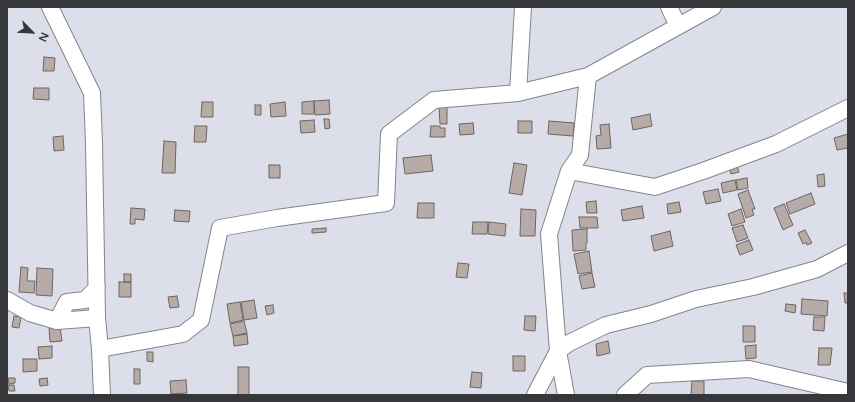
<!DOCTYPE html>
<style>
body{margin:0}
#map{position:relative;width:855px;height:402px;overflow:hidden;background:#dcdee9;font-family:"Varela Round",sans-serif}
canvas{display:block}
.frame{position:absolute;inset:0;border:8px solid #36373b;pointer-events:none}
.north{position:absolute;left:12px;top:12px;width:40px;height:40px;-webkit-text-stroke:3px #dcdee9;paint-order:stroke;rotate:114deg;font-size:11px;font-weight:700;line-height:16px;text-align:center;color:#36373b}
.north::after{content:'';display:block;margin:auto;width:14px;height:18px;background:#36373b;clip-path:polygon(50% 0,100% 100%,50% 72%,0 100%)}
</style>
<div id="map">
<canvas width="855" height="402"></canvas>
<div class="frame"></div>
<div class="north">N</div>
</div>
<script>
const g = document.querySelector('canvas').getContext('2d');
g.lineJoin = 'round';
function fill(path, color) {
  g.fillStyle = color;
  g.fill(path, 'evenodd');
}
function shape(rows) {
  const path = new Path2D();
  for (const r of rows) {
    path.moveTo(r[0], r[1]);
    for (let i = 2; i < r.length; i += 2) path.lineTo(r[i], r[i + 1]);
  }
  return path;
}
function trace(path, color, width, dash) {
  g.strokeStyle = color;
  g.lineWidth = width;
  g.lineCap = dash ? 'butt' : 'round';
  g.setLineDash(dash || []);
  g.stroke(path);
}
const building = shape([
 [44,57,55,58,54,71,43,71,44,57],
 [34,88,49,88,49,100,33,99,34,88],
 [329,100,330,114,315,115,314,101,329,100],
 [314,101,314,114,302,114,302,102,314,101],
 [202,102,213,102,213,117,201,117,202,102],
 [285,102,286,116,271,117,270,104,285,102],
 [255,105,261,105,261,115,255,115,255,105],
 [439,107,447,107,447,124,440,124,439,107],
 [650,114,652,126,633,130,631,118,650,114],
 [324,119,329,119,330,128,325,129,324,119],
 [314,120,315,132,301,133,300,121,314,120],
 [518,121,532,121,532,133,518,133,518,121],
 [549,121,574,123,573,136,548,134,549,121],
 [473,123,474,134,460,135,459,124,473,123],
 [609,124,611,148,597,149,596,136,601,135,600,125,609,124],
 [195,126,207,126,206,142,194,142,195,126],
 [431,126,440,126,440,128,445,128,445,137,430,137,431,126],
 [848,134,848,148,837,150,834,138,848,134],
 [63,136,64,150,54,151,53,137,63,136],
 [164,141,176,142,175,173,162,173,164,141],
 [431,155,433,171,405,174,403,158,431,155],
 [736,162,739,172,731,174,728,164,736,162],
 [514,163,527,165,522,195,509,193,514,163],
 [269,165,280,165,280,178,269,178,269,165],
 [824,174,825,186,818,187,817,175,824,174],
 [747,178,748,188,738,190,736,180,747,178],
 [735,180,737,190,723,193,721,183,735,180],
 [718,189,721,201,706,204,703,192,718,189],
 [748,190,755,209,752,209,754,215,746,218,738,194,748,190],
 [811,193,815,204,790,214,786,203,811,193],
 [596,201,597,213,587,213,586,202,596,201],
 [679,202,681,212,668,214,667,204,679,202],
 [418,203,434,203,434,218,417,218,418,203],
 [784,204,793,225,783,230,774,208,784,204],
 [642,206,644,218,623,221,621,210,642,206],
 [131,208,145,209,144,220,135,219,135,224,130,224,131,208],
 [521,209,536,210,535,236,520,236,521,209],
 [741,209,745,222,732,226,728,214,741,209],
 [175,210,190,211,189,222,174,221,175,210],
 [579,217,597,217,598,228,580,228,579,217],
 [473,222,488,222,487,234,472,234,473,222],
 [489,222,506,224,505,236,488,234,489,222],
 [743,225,748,238,737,242,732,228,743,225],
 [326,228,326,232,312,233,312,229,326,228],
 [587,229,587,243,586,243,586,250,573,251,572,230,587,229],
 [805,230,812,243,807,245,806,242,803,244,798,233,805,230],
 [670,231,673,246,654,251,651,236,670,231],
 [749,240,753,250,740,255,736,245,749,240],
 [589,251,592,272,578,274,574,254,589,251],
 [458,263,469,264,467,278,456,277,458,263],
 [21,267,28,268,27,281,35,281,34,293,19,292,21,267],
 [37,268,53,269,52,296,36,295,37,268],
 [592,273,595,287,582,289,579,276,592,273],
 [124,274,131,274,131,282,124,282,124,274],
 [119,282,131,282,131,297,119,297,119,282],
 [844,293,848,293,848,303,845,303,844,293],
 [177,296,179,307,170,308,168,297,177,296],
 [802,299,828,301,827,316,801,314,802,299],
 [254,300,257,318,244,320,241,302,254,300],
 [240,302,243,320,230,323,227,304,240,302],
 [786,304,796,305,795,313,785,311,786,304],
 [273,305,274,313,267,315,265,306,273,305],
 [14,316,21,317,19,328,12,327,14,316],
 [525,316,536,316,535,331,524,330,525,316],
 [814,317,825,317,824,331,813,330,814,317],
 [244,321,247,333,233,336,230,324,244,321],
 [743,326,755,326,755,342,743,342,743,326],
 [60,327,62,341,50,342,49,328,60,327],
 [247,334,248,344,234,346,233,336,247,334],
 [608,341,610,353,597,356,596,344,608,341],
 [756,345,756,358,746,359,745,346,756,345],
 [52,346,52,358,39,359,38,347,52,346],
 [819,348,832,348,830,365,818,365,819,348],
 [147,352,153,352,153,362,147,361,147,352],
 [513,356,525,356,525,371,513,371,513,356],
 [23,359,37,359,37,371,23,372,23,359],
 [238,367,249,367,249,395,238,395,238,367],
 [134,369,140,369,140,384,134,384,134,369],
 [472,372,482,373,481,388,470,387,472,372],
 [8,378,15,378,15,383,9,384,8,378],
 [47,378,48,385,40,386,39,379,47,378],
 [186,380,187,393,171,394,170,381,186,380],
 [692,381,704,381,704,395,691,395,692,381],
 [8,385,14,385,15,391,9,391,8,385]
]);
fill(building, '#b6aba7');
trace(building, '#6e6461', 1);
const minor = shape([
 [50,7,92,93,94,143,97,318,100,349,102,395],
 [669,7,678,26],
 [518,93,523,7],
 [569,171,655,187,703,171,776,144,848,108],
 [7,300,30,313,57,321,97,318],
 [57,321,67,302,85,300,97,288],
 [100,349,183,334,201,320,220,228,277,218,386,203,389,134,434,100,518,93,588,76,713,7],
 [535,395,558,351,569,343,606,325,651,314,696,299,753,287,817,269,848,253],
 [566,395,558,351,549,234,569,171,580,155,588,76],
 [625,395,647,375,749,369,848,392]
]);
trace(minor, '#83858e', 18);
trace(minor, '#fff', 16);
</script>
